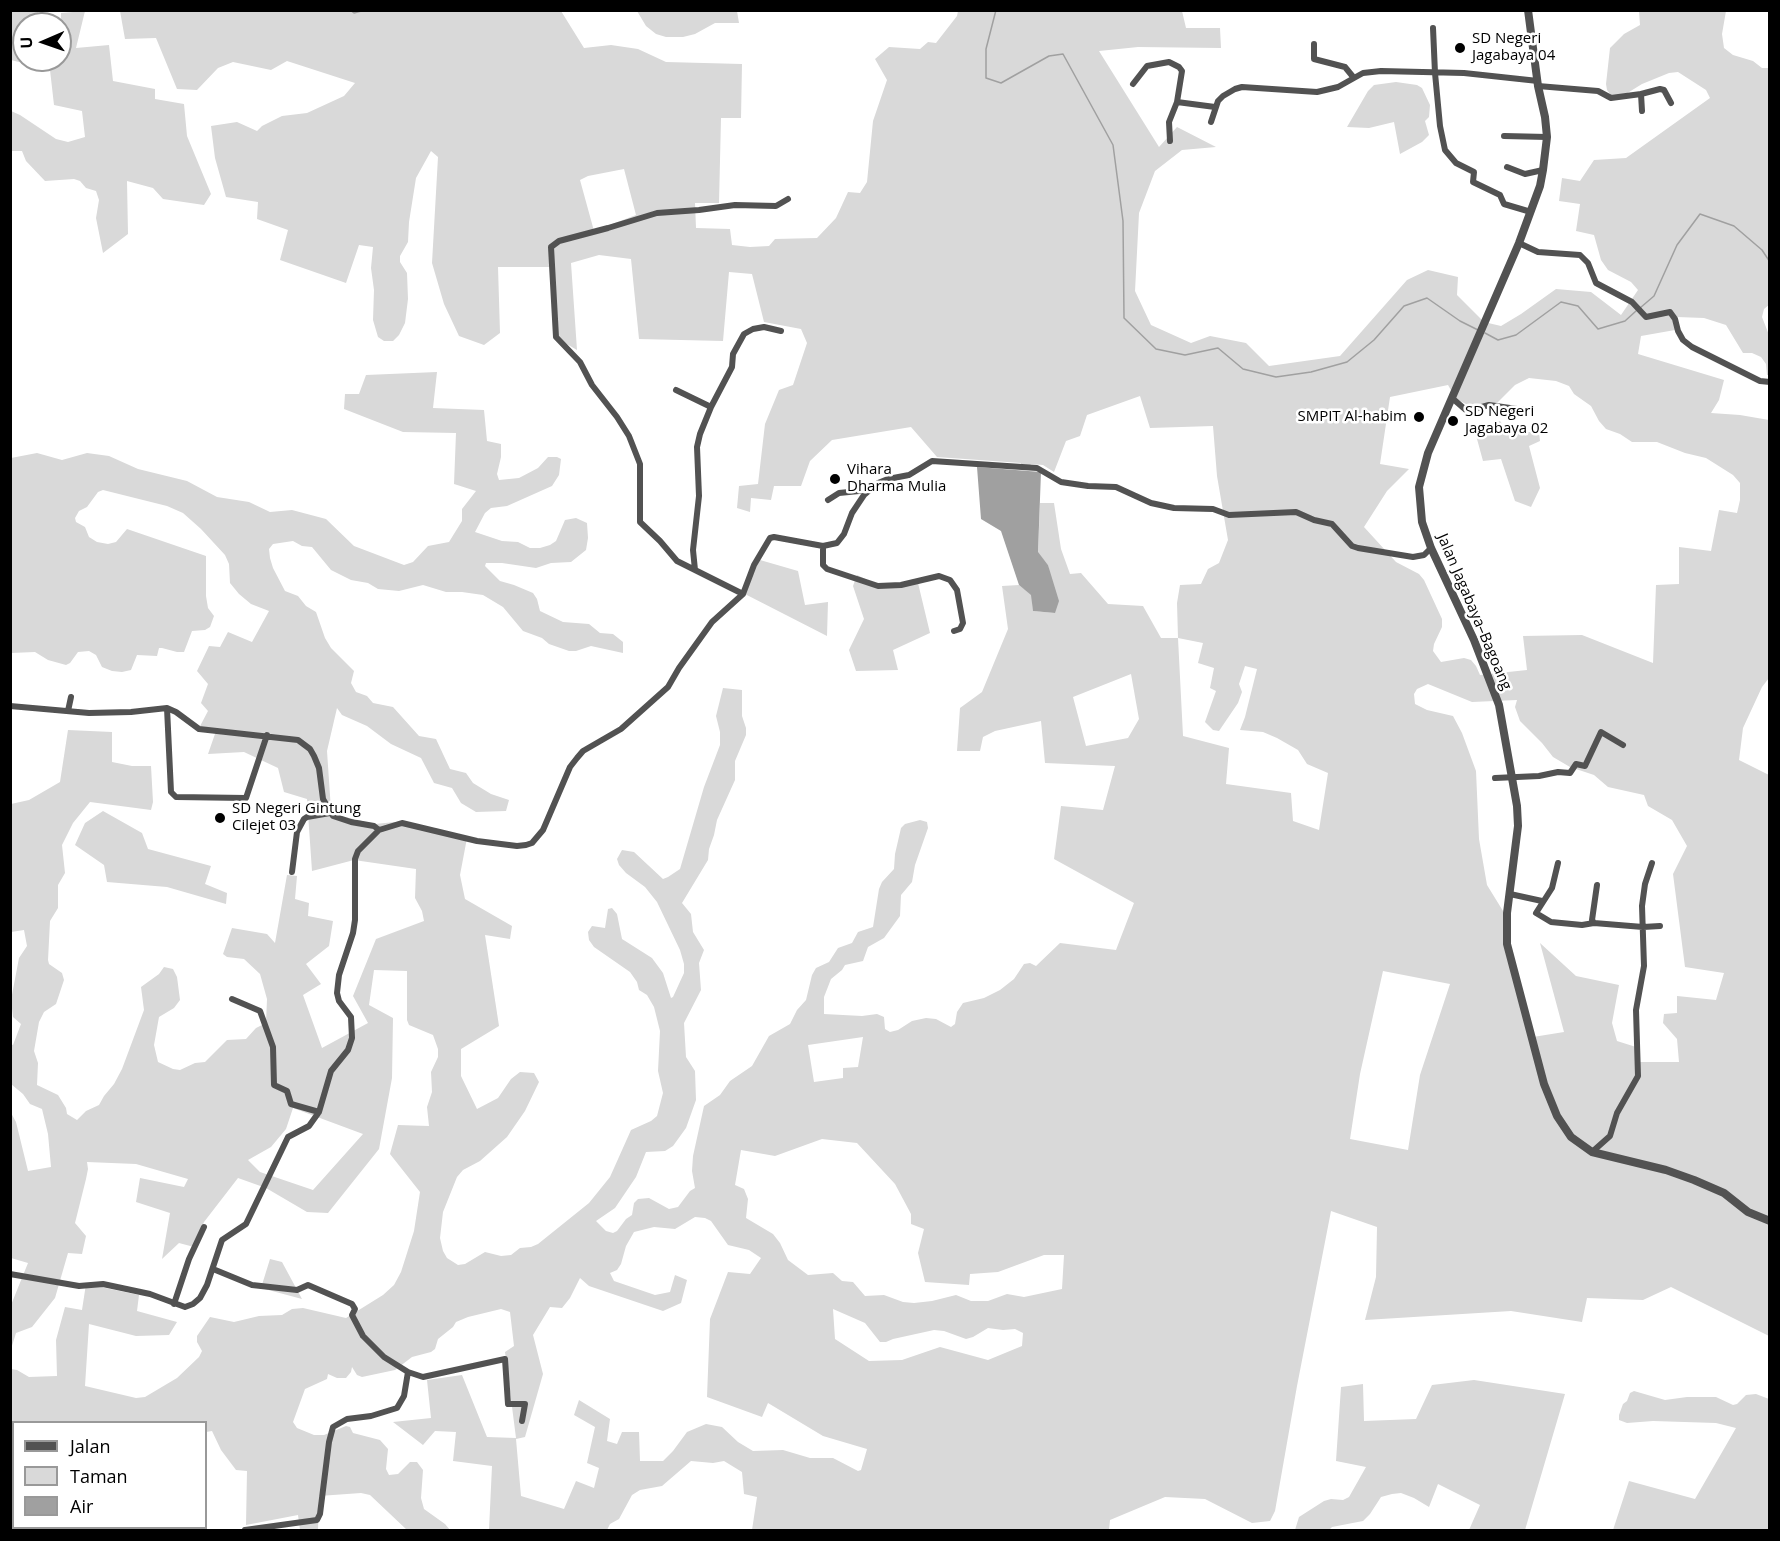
<!DOCTYPE html>
<meta charset="utf-8">
<style>
body{margin:0}
#map{position:relative;width:1780px;height:1541px;overflow:hidden;background:#fff;font-family:"Open Sans",sans-serif}
canvas{display:block}
.frame{position:absolute;inset:0;border:12px solid #000;pointer-events:none}
.legend{position:absolute;left:12px;top:1421px;width:195px;height:108px;box-sizing:border-box;background:#fff;border:2px solid #999;margin:0;padding:8px 10px;list-style:none;font-size:18px;color:#000}
.legend li{display:flex;align-items:center;gap:12px;height:30px}
.legend b{width:30px;border:2px solid #999}
.north{position:absolute;left:12px;top:12px;width:60px;height:60px;box-sizing:border-box;background:#fff;border:2px solid #999;border-radius:50%;rotate:268deg;font-size:16px;font-weight:700;line-height:24px;text-align:center;color:#000}
.north::after{content:'';display:block;margin:auto;width:21px;height:27px;background:#000;clip-path:polygon(50% 0,100% 100%,50% 72%,0 100%)}
</style>
<div id="map">
<canvas width="1780" height="1541"></canvas>
<div class="frame"></div>
<ul class="legend">
<li><b style="height:8px;background:#525252"></b>Jalan</li>
<li><b style="height:16px;background:#d9d9d9"></b>Taman</li>
<li><b style="height:16px;background:#a0a0a0"></b>Air</li>
</ul>
<div class="north">U</div>
</div>
<script>
const g = document.querySelector('canvas').getContext('2d');
g.lineJoin = 'round';
function fill(path, color) {
  g.fillStyle = color;
  g.fill(path, 'evenodd');
}
function shape(rows) {
  const path = new Path2D();
  for (const r of rows) {
    path.moveTo(r[0], r[1]);
    for (let i = 2; i < r.length; i += 2) path.lineTo(r[i], r[i + 1]);
  }
  return path;
}
function trace(path, color, width, dash) {
  g.strokeStyle = color;
  g.lineWidth = width;
  g.lineCap = dash ? 'butt' : 'round';
  g.setLineDash(dash || []);
  g.stroke(path);
}
function label(font, color, halo, rows, align = 'center') {
  g.font = font + ' "Open Sans",sans-serif';
  g.lineWidth = 5;
  g.setLineDash([]);
  g.textBaseline = 'middle';
  g.strokeStyle = halo;
  g.fillStyle = color;
  for (const [text, x, y, turn = 0] of rows) {
    g.save();
    g.translate(x, y);
    g.rotate((+turn || 0) * Math.PI / 180);
    g.textAlign = isNaN(turn) ? turn : align;
    if (halo) g.strokeText(text, 0, 0);
    g.fillText(text, 0, 0);
    g.restore();
  }
}
fill(shape([
 [11,10,38,11,39,24,24,24,24,60,60,60,61,13,85,11,76,48,109,45,113,81,155,89,155,99,184,104,187,136,211,194,204,205,163,199,153,188,127,181,128,234,103,253,96,218,99,200,96,191,86,188,80,181,74,179,45,181,26,161,22,151,11,151,11,111,20,115,56,139,68,142,85,137,82,111,54,105,50,70,11,60],
 [120,11,561,11,584,48,611,45,638,49,666,62,742,64,741,118,721,118,719,203,695,203,696,228,730,229,732,245,750,247,769,246,775,239,817,238,836,218,848,192,860,193,867,182,873,121,887,80,875,59,889,47,920,49,928,42,936,43,957,16,958,11,1182,11,1186,28,1220,28,1221,48,1138,47,1099,51,1159,147,1177,127,1216,147,1182,150,1155,171,1139,213,1135,291,1151,325,1191,343,1210,336,1246,343,1269,366,1340,356,1407,280,1428,270,1458,277,1457,295,1484,322,1501,326,1521,314,1556,289,1591,292,1621,315,1638,290,1631,282,1608,270,1601,260,1594,235,1576,231,1580,204,1559,201,1562,178,1580,181,1594,160,1626,158,1710,98,1706,90,1678,72,1669,73,1642,84,1621,97,1612,97,1607,90,1606,84,1610,48,1624,34,1640,25,1639,11,1726,11,1722,34,1724,48,1733,55,1753,61,1762,68,1769,68,1770,304,1764,309,1762,317,1769,335,1769,375,1767,375,1766,364,1761,357,1752,353,1743,353,1726,325,1704,318,1677,317,1675,318,1675,330,1641,336,1638,354,1724,380,1719,400,1711,413,1740,415,1769,420,1769,678,1762,687,1743,728,1739,760,1769,775,1769,1336,1671,1287,1643,1300,1587,1298,1582,1322,1511,1311,1365,1320,1376,1277,1377,1227,1331,1211,1297,1386,1275,1511,1270,1521,1252,1523,1205,1499,1165,1497,1110,1520,1109,1530,752,1530,757,1497,744,1494,742,1472,724,1461,713,1463,691,1461,662,1486,640,1490,632,1495,619,1519,610,1524,607,1530,489,1530,492,1466,453,1461,456,1432,435,1431,423,1445,393,1422,431,1418,427,1380,462,1375,487,1437,516,1438,505,1352,514,1346,510,1312,501,1309,468,1317,456,1322,453,1327,438,1339,435,1349,431,1352,412,1357,395,1370,362,1377,357,1375,352,1367,351,1372,346,1378,337,1378,328,1374,327,1379,305,1389,293,1422,297,1428,314,1435,324,1435,346,1426,350,1427,353,1433,380,1440,388,1449,386,1469,389,1475,398,1474,410,1462,417,1462,423,1470,421,1498,424,1509,445,1524,450,1530,407,1530,370,1495,361,1493,319,1496,318,1530,300,1530,298,1515,246,1525,247,1471,236,1470,221,1450,212,1431,206,1432,206,1422,14,1422,13,1448,11,1448,11,1369,17,1370,29,1377,57,1376,56,1340,65,1307,82,1310,86,1284,139,1295,137,1311,177,1322,169,1335,136,1336,89,1324,85,1386,136,1398,145,1397,177,1378,199,1357,202,1351,197,1342,197,1336,210,1317,234,1322,259,1316,282,1315,292,1309,303,1308,346,1318,383,1295,394,1285,401,1272,414,1231,420,1192,390,1154,398,1125,429,1126,427,1107,432,1092,431,1072,438,1057,438,1049,433,1035,409,1025,407,1020,407,971,374,970,369,1005,393,1018,392,1078,379,1149,328,1213,307,1212,266,1188,238,1178,204,1222,194,1247,179,1243,162,1259,170,1213,136,1202,140,1178,184,1187,188,1179,136,1164,87,1162,88,1169,86,1179,75,1223,86,1236,82,1254,68,1253,55,1298,32,1327,16,1333,11,1349,11,1305,28,1263,11,1258,11,1113,16,1122,28,1171,51,1167,48,1134,42,1109,30,1104,23,1094,11,1084,11,1044,13,1045,21,1024,13,1017,11,1000,19,958,27,946,24,930,11,932,11,804,29,800,60,782,68,730,112,732,112,762,132,766,151,766,153,802,151,810,90,802,73,823,62,845,65,873,58,885,58,908,50,921,48,960,49,964,62,973,64,980,56,1004,44,1012,39,1022,34,1051,38,1063,37,1085,58,1095,66,1108,67,1114,77,1120,86,1111,99,1105,104,1096,114,1084,122,1069,144,1010,141,987,159,974,164,967,173,969,177,977,180,1000,174,1008,159,1017,154,1045,158,1062,173,1069,180,1070,195,1063,205,1062,227,1040,246,1039,256,1028,266,1023,267,999,260,974,244,959,227,957,223,954,232,928,267,934,275,943,287,875,297,876,295,899,309,903,308,916,333,921,329,946,306,964,321,984,303,995,322,1048,368,1023,353,996,376,939,424,921,422,911,415,898,416,869,354,860,312,871,307,799,284,792,278,768,244,752,208,754,216,731,198,730,208,711,201,703,208,684,197,671,209,646,220,647,228,632,252,642,269,611,251,604,239,594,230,583,229,564,225,555,201,529,183,513,167,506,103,490,98,492,87,507,79,511,75,518,76,522,85,527,89,537,97,542,108,544,116,542,127,529,206,556,206,596,208,608,214,616,210,627,205,630,192,631,184,652,177,652,162,648,159,648,157,656,137,655,131,670,122,672,112,671,102,667,96,655,89,651,78,652,70,663,66,665,48,660,35,652,11,653,11,458,37,453,62,460,87,453,109,456,138,469,187,481,217,497,249,502,270,512,292,510,326,519,354,546,404,565,413,562,428,546,449,542,462,521,462,509,476,491,454,484,456,433,403,432,344,409,345,394,359,394,366,375,437,372,433,408,484,410,487,441,501,444,501,457,497,474,499,480,519,478,538,468,548,457,557,457,561,459,559,475,552,486,507,506,491,508,485,513,475,532,502,541,518,542,530,548,540,548,550,545,556,541,565,520,576,518,587,523,588,538,586,550,571,562,551,563,536,568,502,563,486,563,485,566,500,581,514,585,533,593,537,599,540,611,563,622,589,624,600,633,613,634,623,642,623,653,591,646,576,651,569,651,549,644,542,638,523,631,503,607,483,595,462,592,446,592,423,585,399,591,378,589,368,583,351,580,331,570,312,547,302,546,293,541,273,544,269,549,270,558,273,568,285,591,298,596,306,606,316,612,325,638,331,648,354,671,351,683,356,692,367,696,373,703,393,707,419,736,436,739,450,769,466,773,473,783,491,794,509,800,506,811,476,812,461,803,452,788,434,783,421,758,391,744,367,726,342,715,337,708,327,751,331,810,337,815,375,824,405,821,446,836,467,838,460,875,465,899,512,926,510,939,485,935,499,1026,461,1049,461,1076,477,1109,498,1098,511,1079,520,1072,534,1073,539,1082,525,1111,507,1137,480,1161,463,1170,457,1177,443,1212,440,1238,443,1251,447,1258,458,1265,465,1264,485,1252,501,1256,511,1255,520,1248,531,1247,538,1244,589,1203,610,1177,631,1130,651,1121,657,1116,663,1093,658,1071,660,1031,654,1007,647,995,639,990,637,982,630,972,594,947,589,940,588,932,592,926,605,928,608,909,612,908,617,914,622,939,652,958,663,973,671,998,673,997,684,973,684,964,680,950,657,902,645,887,626,873,619,865,617,859,622,850,634,852,663,879,668,877,680,869,704,787,720,745,720,732,716,716,723,688,742,690,742,716,746,728,746,735,735,761,735,780,717,820,714,835,709,849,708,860,682,903,691,914,693,932,704,950,699,963,701,990,684,1023,686,1057,695,1071,696,1100,686,1128,673,1146,665,1151,646,1152,636,1177,615,1208,596,1221,606,1231,613,1233,617,1231,626,1219,632,1215,634,1203,638,1199,649,1198,669,1209,678,1207,690,1191,695,1188,692,1171,693,1156,704,1106,720,1095,730,1081,752,1066,769,1036,790,1024,797,1010,806,1000,812,975,816,968,829,962,838,948,852,943,858,932,873,927,879,889,882,882,894,869,895,854,901,828,905,824,920,820,927,822,928,828,915,865,912,882,901,895,900,916,884,938,868,947,863,961,845,965,842,970,831,979,824,997,824,1014,862,1016,877,1014,884,1017,885,1029,890,1032,898,1030,912,1021,926,1018,936,1019,951,1027,955,1024,957,1012,963,1003,984,998,1000,990,1014,979,1024,964,1030,963,1036,966,1060,943,1116,950,1134,903,1054,859,1061,806,1103,810,1115,766,1045,763,1041,721,995,731,983,737,980,751,957,751,960,708,982,692,1008,629,1002,586,1019,585,1032,595,1033,611,1055,613,1048,565,1038,553,1040,503,1054,503,1061,549,1070,574,1081,573,1108,604,1143,606,1161,638,1178,638,1177,603,1180,585,1201,584,1208,569,1219,563,1228,540,1217,476,1213,426,1150,428,1140,396,1087,415,1080,436,1066,441,1054,472,1043,465,1031,464,1026,470,1021,470,1021,463,937,457,911,427,832,440,810,461,801,486,774,486,771,500,751,498,750,512,737,508,739,486,758,484,765,424,779,390,793,385,807,343,801,329,764,322,752,274,729,272,723,341,639,339,631,259,599,255,571,263,577,350,558,339,550,267,498,267,500,333,484,345,459,336,444,304,432,263,438,157,431,151,416,178,409,222,408,242,400,256,400,262,407,273,408,299,405,323,399,335,393,341,384,341,378,337,373,320,374,290,371,268,373,247,359,245,346,283,280,260,288,230,257,219,258,202,226,197,215,158,211,126,237,122,257,131,262,126,282,116,307,113,344,96,355,83,287,61,271,70,233,62,218,68,197,90,177,89,156,38,125,39],
 [624,169,636,215,594,231,580,180,588,176],
 [1529,378,1556,381,1569,386,1574,394,1591,406,1599,421,1606,429,1620,434,1632,442,1657,442,1685,453,1706,458,1733,475,1740,483,1740,500,1737,513,1719,510,1711,551,1679,547,1679,584,1656,585,1653,663,1582,635,1523,636,1527,670,1480,675,1476,666,1471,660,1464,658,1441,662,1433,651,1434,644,1442,627,1442,619,1424,580,1419,574,1396,562,1364,527,1387,491,1409,469,1380,464,1390,397,1448,385,1456,399,1474,408,1497,403,1515,385],
 [1178,638,1203,643,1198,663,1214,668,1210,688,1216,691,1205,722,1213,730,1219,731,1238,703,1242,692,1239,684,1245,666,1257,669,1245,717,1240,730,1263,732,1277,738,1298,750,1307,764,1328,773,1319,830,1293,821,1291,793,1226,784,1229,748,1183,736],
 [1131,674,1139,719,1128,738,1086,746,1073,697],
 [1428,684,1472,702,1517,700,1515,707,1520,721,1542,743,1553,757,1570,767,1594,775,1608,787,1644,795,1648,806,1672,820,1687,846,1673,874,1685,967,1724,973,1716,1000,1677,996,1677,1013,1664,1014,1663,1023,1677,1039,1679,1062,1639,1062,1636,1047,1617,1041,1612,1023,1619,985,1576,976,1540,943,1564,1032,1533,1037,1504,933,1503,911,1487,885,1479,839,1476,771,1462,733,1453,716,1427,710,1415,704,1414,694,1417,689],
 [1383,971,1450,984,1420,1075,1408,1150,1350,1139,1360,1074],
 [863,1037,858,1067,843,1068,843,1078,814,1082,808,1045],
 [293,1108,363,1134,313,1190,260,1172,248,1160,271,1147,286,1129],
 [822,1139,857,1143,895,1184,911,1214,911,1224,924,1229,918,1253,925,1282,969,1285,970,1274,998,1272,1044,1255,1064,1255,1062,1289,1024,1297,1007,1294,988,1301,971,1301,956,1295,932,1301,914,1303,903,1302,884,1295,865,1296,853,1282,842,1281,833,1273,808,1275,788,1260,780,1243,773,1234,746,1218,748,1199,744,1189,735,1185,741,1150,775,1156],
 [695,1217,705,1218,711,1221,728,1245,749,1250,761,1258,750,1274,728,1272,710,1319,707,1397,762,1417,768,1403,823,1436,867,1449,861,1470,858,1471,833,1458,810,1458,783,1450,753,1451,738,1442,722,1427,706,1424,687,1432,673,1451,663,1461,640,1461,639,1432,622,1432,617,1444,607,1441,610,1419,579,1400,574,1415,595,1427,587,1463,599,1468,594,1488,576,1481,564,1509,521,1496,516,1439,525,1437,543,1374,533,1335,550,1307,562,1308,570,1298,580,1278,589,1286,663,1311,681,1303,687,1280,675,1275,670,1292,655,1295,614,1281,610,1273,617,1270,621,1264,626,1246,634,1232,654,1227,675,1229],
 [833,1309,865,1323,880,1342,886,1342,893,1339,934,1330,944,1331,966,1339,973,1337,988,1328,1003,1330,1015,1329,1023,1333,1022,1346,988,1360,940,1347,902,1360,869,1361,835,1339],
 [637,11,737,11,739,23,715,23,695,34,683,37,666,37,656,34,646,26],
 [1396,82,1417,85,1422,88,1430,105,1429,117,1425,121,1429,135,1422,142,1400,154,1394,122,1369,128,1347,127,1368,91,1374,85],
 [1500,421,1508,432,1539,432,1540,441,1529,446,1540,488,1531,507,1515,501,1501,459,1483,461,1474,428],
 [760,560,798,571,805,605,828,602,827,636,741,592],
 [857,575,882,587,918,583,930,633,893,650,898,670,856,671,849,650,864,619,853,586],
 [103,811,142,833,148,849,211,866,205,884,227,893,226,904,167,887,107,882,104,865,75,845,85,823],
 [270,1259,282,1262,302,1299,261,1288],
 [1474,1380,1565,1394,1525,1530,1469,1530,1480,1505,1438,1484,1429,1507,1414,1498,1401,1493,1392,1494,1381,1497,1370,1514,1363,1521,1332,1527,1329,1530,1295,1530,1299,1517,1324,1501,1331,1499,1343,1500,1349,1497,1366,1467,1336,1461,1341,1387,1363,1384,1364,1421,1416,1419,1432,1385],
 [1634,1391,1665,1400,1687,1397,1716,1397,1733,1405,1737,1404,1746,1395,1756,1394,1769,1399,1769,1530,1613,1530,1629,1481,1695,1499,1736,1428,1716,1423,1653,1421,1627,1423,1619,1420,1619,1415,1623,1404,1627,1401,1630,1393]
]), '#d9d9d9');
fill(shape([
 [977,467,1041,472,1038,552,1048,565,1059,601,1055,613,1033,611,1031,595,1019,585,1001,531,981,519]
]), '#a0a0a0');
trace(shape([
 [350,10,354,13,365,10],
 [996,10,986,49,986,78,1001,83,1049,56,1063,54,1113,145,1123,221,1124,318,1156,349,1185,355,1218,348,1243,369,1276,377,1311,372,1347,362,1374,340,1404,306,1427,298,1460,321,1478,330],
 [1640,308,1654,296,1677,245,1700,214,1734,226,1762,250,1770,262],
 [1485,333,1498,340,1516,335,1561,302,1578,306,1598,329,1625,321,1636,311]
]), '#a0a0a0', 1.5);
trace(shape([
 [1433,28,1435,73,1440,126,1445,150,1456,163,1474,172,1473,182,1500,195,1504,204,1531,212],
 [1314,44,1314,59,1345,67,1354,78,1363,73,1381,71,1464,73,1538,81],
 [1133,84,1147,66,1169,62,1179,67,1182,71,1177,102,1215,107],
 [1538,86,1598,91,1611,98,1641,94,1642,111],
 [1641,94,1660,89,1664,90,1671,103],
 [1211,122,1218,101,1223,96,1235,89,1242,87,1317,92,1338,87,1354,78],
 [1504,136,1547,137],
 [1170,141,1169,122,1177,102],
 [1507,167,1525,174,1543,170],
 [1519,243,1538,252,1580,255,1588,263,1596,283,1632,302,1646,317,1670,312,1675,319,1678,331,1683,340,1692,347,1760,381,1770,382],
 [676,390,711,407],
 [1452,398,1467,411,1489,405,1524,410],
 [828,500,839,493,869,490],
 [823,546,823,565,827,569,878,586,901,585,939,576,950,580,957,590,963,623,960,629,954,631],
 [695,570,693,550,699,496,697,447,700,434,711,407,732,367,733,354,744,334,753,329,764,327,781,331],
 [743,594,677,561,660,541,640,522,640,464,629,436,617,417,592,385,580,362,556,337,551,247,559,241,608,228,657,213,699,210,735,205,776,206,788,199],
 [10,706,89,713,131,712,167,708,176,712,199,729,298,740,310,749,314,756,319,768,323,799,333,816,351,822,374,826,379,830,402,823,477,841,517,846,526,845,532,843,543,830,570,767,577,758,583,751,621,729,668,687,679,668,712,622,743,594,754,565,770,538,774,537,823,546,837,543,844,534,852,513,864,495,878,483,888,479,909,475,932,461,1037,468,1061,482,1088,486,1116,487,1151,503,1174,508,1213,509,1229,515,1296,512,1314,520,1332,524,1352,546,1358,548,1413,557,1424,555,1431,548],
 [167,708,171,792,176,797,246,798,267,735],
 [68,711,71,697],
 [1495,778,1539,776,1558,772,1570,773,1576,764,1585,766,1601,732,1623,745],
 [1558,863,1552,888,1536,913,1551,922,1582,925,1594,923,1643,927,1660,926],
 [292,872,297,832,304,819,307,817,330,813],
 [1510,894,1542,901],
 [1594,923,1592,920,1597,885],
 [232,999,260,1011,273,1047,274,1085,287,1091,291,1104,319,1112],
 [1592,1152,1610,1136,1617,1113,1638,1076,1636,1010,1644,966,1642,906,1645,884,1652,863],
 [213,1269,252,1285,297,1290,308,1285,352,1304,355,1309,352,1315,363,1336,384,1357,408,1372,423,1377,505,1359,508,1404,525,1404,522,1421],
 [10,1274,79,1286,103,1284,150,1294,185,1307,193,1304,200,1298,207,1285,222,1240,246,1224,288,1137,309,1126,319,1112,331,1071,348,1050,352,1038,351,1017,339,1001,337,993,339,975,353,933,355,920,355,859,358,851,379,830],
 [174,1304,189,1259,204,1227],
 [245,1530,317,1520,320,1514,329,1442,333,1427,347,1419,371,1416,397,1408,404,1396,408,1372]
]), '#525252', 6);
trace(shape([
 [1528,10,1538,86,1545,117,1547,137,1543,170,1540,186,1519,243,1428,453,1419,487,1422,522,1431,548,1474,640,1499,705,1517,806,1518,826,1507,913,1507,944,1544,1084,1557,1116,1571,1137,1592,1152,1666,1170,1694,1180,1724,1193,1748,1212,1770,1221]
]), '#525252', 8);
for (const [x, y, r, color] of [
 [1460,48,6,"#000"],
 [1419,417,6,"#000"],
 [1453,421,6,"#000"],
 [835,479,6,"#000"],
 [220,818,6,"#000"]
]) {
  const dot = new Path2D();
  dot.arc(x, y, r, 0, 2 * Math.PI);
  g.fillStyle = color;
  g.fill(dot);
  trace(dot, '#fff', 2);
}
label('15px', '#000', '#fff', [
 ["SD Negeri",1472,39],
 ["Jagabaya 04",1472,56],
 ["SD Negeri",1465,412],
 ["Jagabaya 02",1465,429],
 ["SMPIT Al-habim",1407,417,"right"],
 ["Vihara",847,470],
 ["Dharma Mulia",847,487],
 ["SD Negeri Gintung",232,809],
 ["Cilejet 03",232,826]
], 'left');
label('15px', '#000', '#fff', [
 ["Jalan Jagabaya–Bagoang",1474,612,67]
]);
</script>
